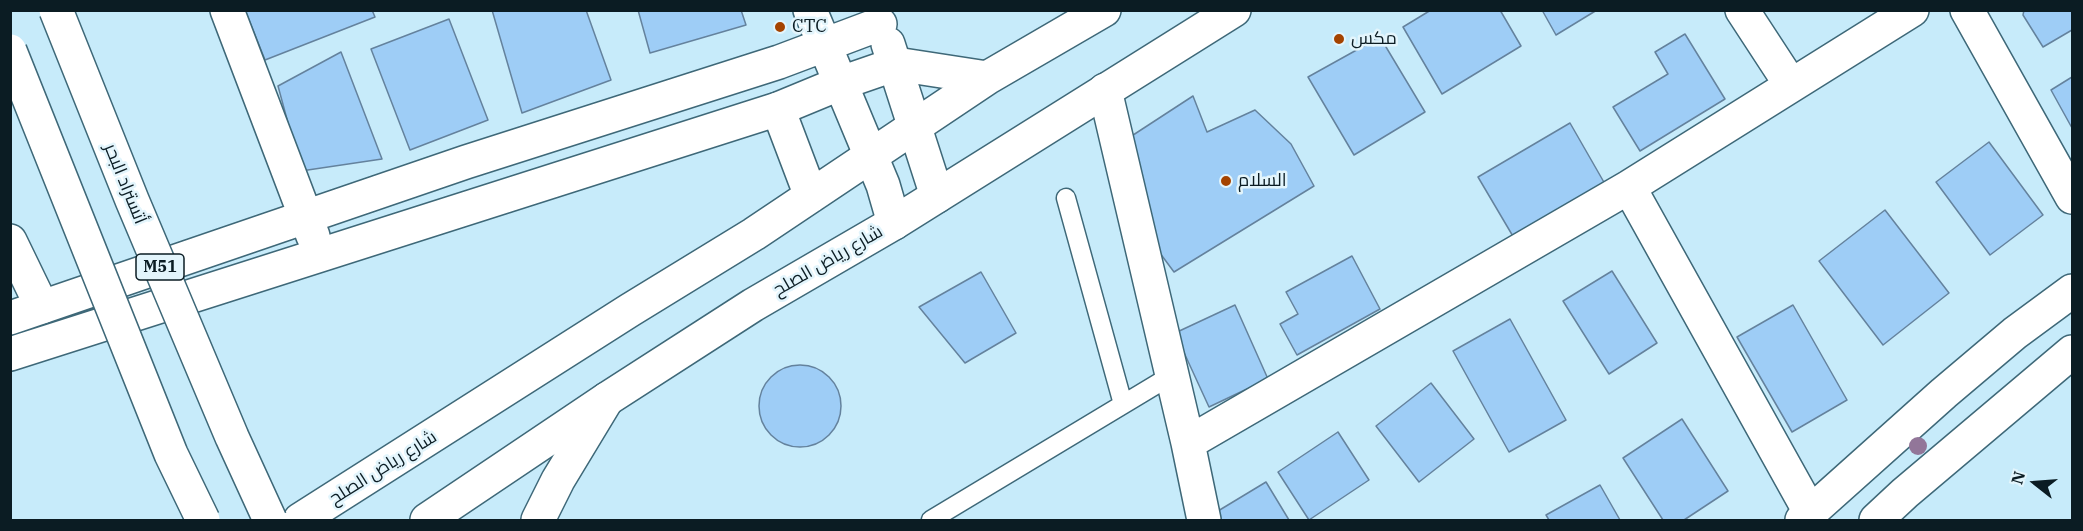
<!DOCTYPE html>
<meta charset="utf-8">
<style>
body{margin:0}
#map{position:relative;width:2083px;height:531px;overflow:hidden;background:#c7ebfa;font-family:"IBM Plex Serif",serif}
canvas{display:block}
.frame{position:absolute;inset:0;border:12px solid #0b1c23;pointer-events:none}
.north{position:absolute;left:2005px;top:453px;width:60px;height:60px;-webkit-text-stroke:4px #e3f5fc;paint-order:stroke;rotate:287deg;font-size:16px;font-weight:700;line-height:24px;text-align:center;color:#0b1c23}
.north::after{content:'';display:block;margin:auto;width:21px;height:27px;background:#0b1c23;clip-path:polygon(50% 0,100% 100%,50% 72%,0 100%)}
</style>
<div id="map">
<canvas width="2083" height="531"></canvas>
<div class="frame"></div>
<div class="north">N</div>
</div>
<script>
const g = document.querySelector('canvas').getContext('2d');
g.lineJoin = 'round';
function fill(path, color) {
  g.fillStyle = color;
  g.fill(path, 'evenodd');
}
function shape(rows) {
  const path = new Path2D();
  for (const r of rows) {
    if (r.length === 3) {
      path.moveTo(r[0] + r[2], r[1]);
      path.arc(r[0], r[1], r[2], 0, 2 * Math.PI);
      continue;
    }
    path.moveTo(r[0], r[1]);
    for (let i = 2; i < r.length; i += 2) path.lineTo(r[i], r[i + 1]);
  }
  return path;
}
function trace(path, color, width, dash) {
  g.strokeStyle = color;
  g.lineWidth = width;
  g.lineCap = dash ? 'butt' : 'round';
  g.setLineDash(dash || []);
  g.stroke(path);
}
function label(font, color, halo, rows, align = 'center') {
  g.font = font + ' "IBM Plex Serif",Cairo,serif';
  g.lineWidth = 5;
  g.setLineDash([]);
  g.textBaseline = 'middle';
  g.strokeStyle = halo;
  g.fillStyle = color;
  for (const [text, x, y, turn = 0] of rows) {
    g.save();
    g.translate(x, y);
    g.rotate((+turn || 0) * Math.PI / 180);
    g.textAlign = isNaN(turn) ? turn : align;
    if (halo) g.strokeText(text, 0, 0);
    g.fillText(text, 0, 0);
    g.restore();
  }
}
const building = shape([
 [245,10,372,10,375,17,265,60,245,10],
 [492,10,586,10,611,80,522,113,492,10],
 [638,10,741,10,746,25,650,53,638,10],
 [1431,10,1500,10,1521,46,1442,94,1403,27,1431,10],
 [1542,10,1597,10,1556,35,1542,10],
 [2024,10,2072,10,2072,30,2043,47,2023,15,2024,10],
 [449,19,488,120,410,150,371,49,449,19],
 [1685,34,1725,99,1640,151,1613,107,1668,74,1655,52,1685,34],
 [1380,37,1425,112,1354,155,1308,77,1380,37],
 [341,52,382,159,301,171,278,86,341,52],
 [2072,77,2072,128,2051,90,2072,77],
 [1193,96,1207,132,1255,110,1291,144,1314,186,1174,272,1148,237,1127,139,1193,96],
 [1570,123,1605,184,1514,238,1478,177,1570,123],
 [1989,142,2043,215,1990,255,1936,182,1989,142],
 [1885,210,1949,293,1883,345,1819,261,1885,210],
 [1352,256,1380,309,1297,355,1280,324,1298,314,1286,292,1352,256],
 [1612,271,1657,343,1609,374,1563,301,1612,271],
 [981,272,1016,333,965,363,919,307,981,272],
 [1235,305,1268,379,1209,407,1175,333,1235,305],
 [1793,305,1847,400,1792,432,1737,337,1793,305],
 [1510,319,1566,420,1509,452,1453,351,1510,319],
 [800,406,41],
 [1431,383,1474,439,1419,482,1376,426,1431,383],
 [1682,419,1728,491,1684,520,1663,520,1623,458,1682,419],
 [1338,432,1369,480,1309,520,1278,472,1338,432],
 [1266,482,1289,520,1217,520,1213,514,1266,482],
 [1600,485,1620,520,1549,520,1546,515,1600,485]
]);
fill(building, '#9ecdf6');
trace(building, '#64829d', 1.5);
const lane = shape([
 [1066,198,1123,404],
 [931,520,1172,375]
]);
const street = shape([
 [227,10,313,236],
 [810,10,883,185,894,223],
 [1742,10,1791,85],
 [1967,10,2072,197],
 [888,44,937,196],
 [1105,90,1188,443,1204,520],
 [1629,187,1810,512],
 [10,318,466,162,779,62,880,24],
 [10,354,778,109,841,83,896,64],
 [1188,443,1629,187,1912,10]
]);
const secondary = shape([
 [896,64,987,78],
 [778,109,811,196],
 [300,520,630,310,754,234,987,78,1104,10],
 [427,520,607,399,753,305,894,223,1234,10],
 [1802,520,1944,393,2015,333,2072,291],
 [1876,520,1905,493,2072,352]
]);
const highway = shape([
 [10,241,42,307],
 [538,520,558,480,607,399]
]);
trace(lane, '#3e6878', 21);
trace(street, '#3e6878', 36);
trace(secondary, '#3e6878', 36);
trace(highway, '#3e6878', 36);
trace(lane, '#fff', 18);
trace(street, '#fff', 33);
trace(secondary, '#fff', 33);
trace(highway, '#fff', 33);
const highwayBridge = shape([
 [56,10,132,200,232,437,270,520],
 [10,51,171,454,203,520]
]);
trace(highwayBridge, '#3e6878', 36, []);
trace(highwayBridge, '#fff', 33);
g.fillStyle = '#927699';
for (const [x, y] of [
 [1918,446]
]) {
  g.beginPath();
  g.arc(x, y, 9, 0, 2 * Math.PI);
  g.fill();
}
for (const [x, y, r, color] of [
 [780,27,6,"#a44300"],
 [1339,39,6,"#a44300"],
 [1226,181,6,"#a44300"]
]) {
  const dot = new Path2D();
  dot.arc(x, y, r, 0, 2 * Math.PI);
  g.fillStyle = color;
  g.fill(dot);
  trace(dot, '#e3f5fc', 2);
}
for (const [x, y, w] of [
 [160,267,48]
]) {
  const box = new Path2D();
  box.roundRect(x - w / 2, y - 13, w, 26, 4.5);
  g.fillStyle = '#e3f5fc';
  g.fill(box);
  trace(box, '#0b1c23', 1.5);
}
label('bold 16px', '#0b1c23', null, [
 ["M51",160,267]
]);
label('18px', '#0b1c23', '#e3f5fc', [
 ["CTC",792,27],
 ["مكس",1351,39],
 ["السلام",1238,181]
], 'left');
label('18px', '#0b1c23', '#e3f5fc', [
 ["أتستراد البحر",125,184,68],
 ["شارع رياض الصلح",828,261,-30],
 ["شارع رياض الصلح",383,468,-32]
]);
</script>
